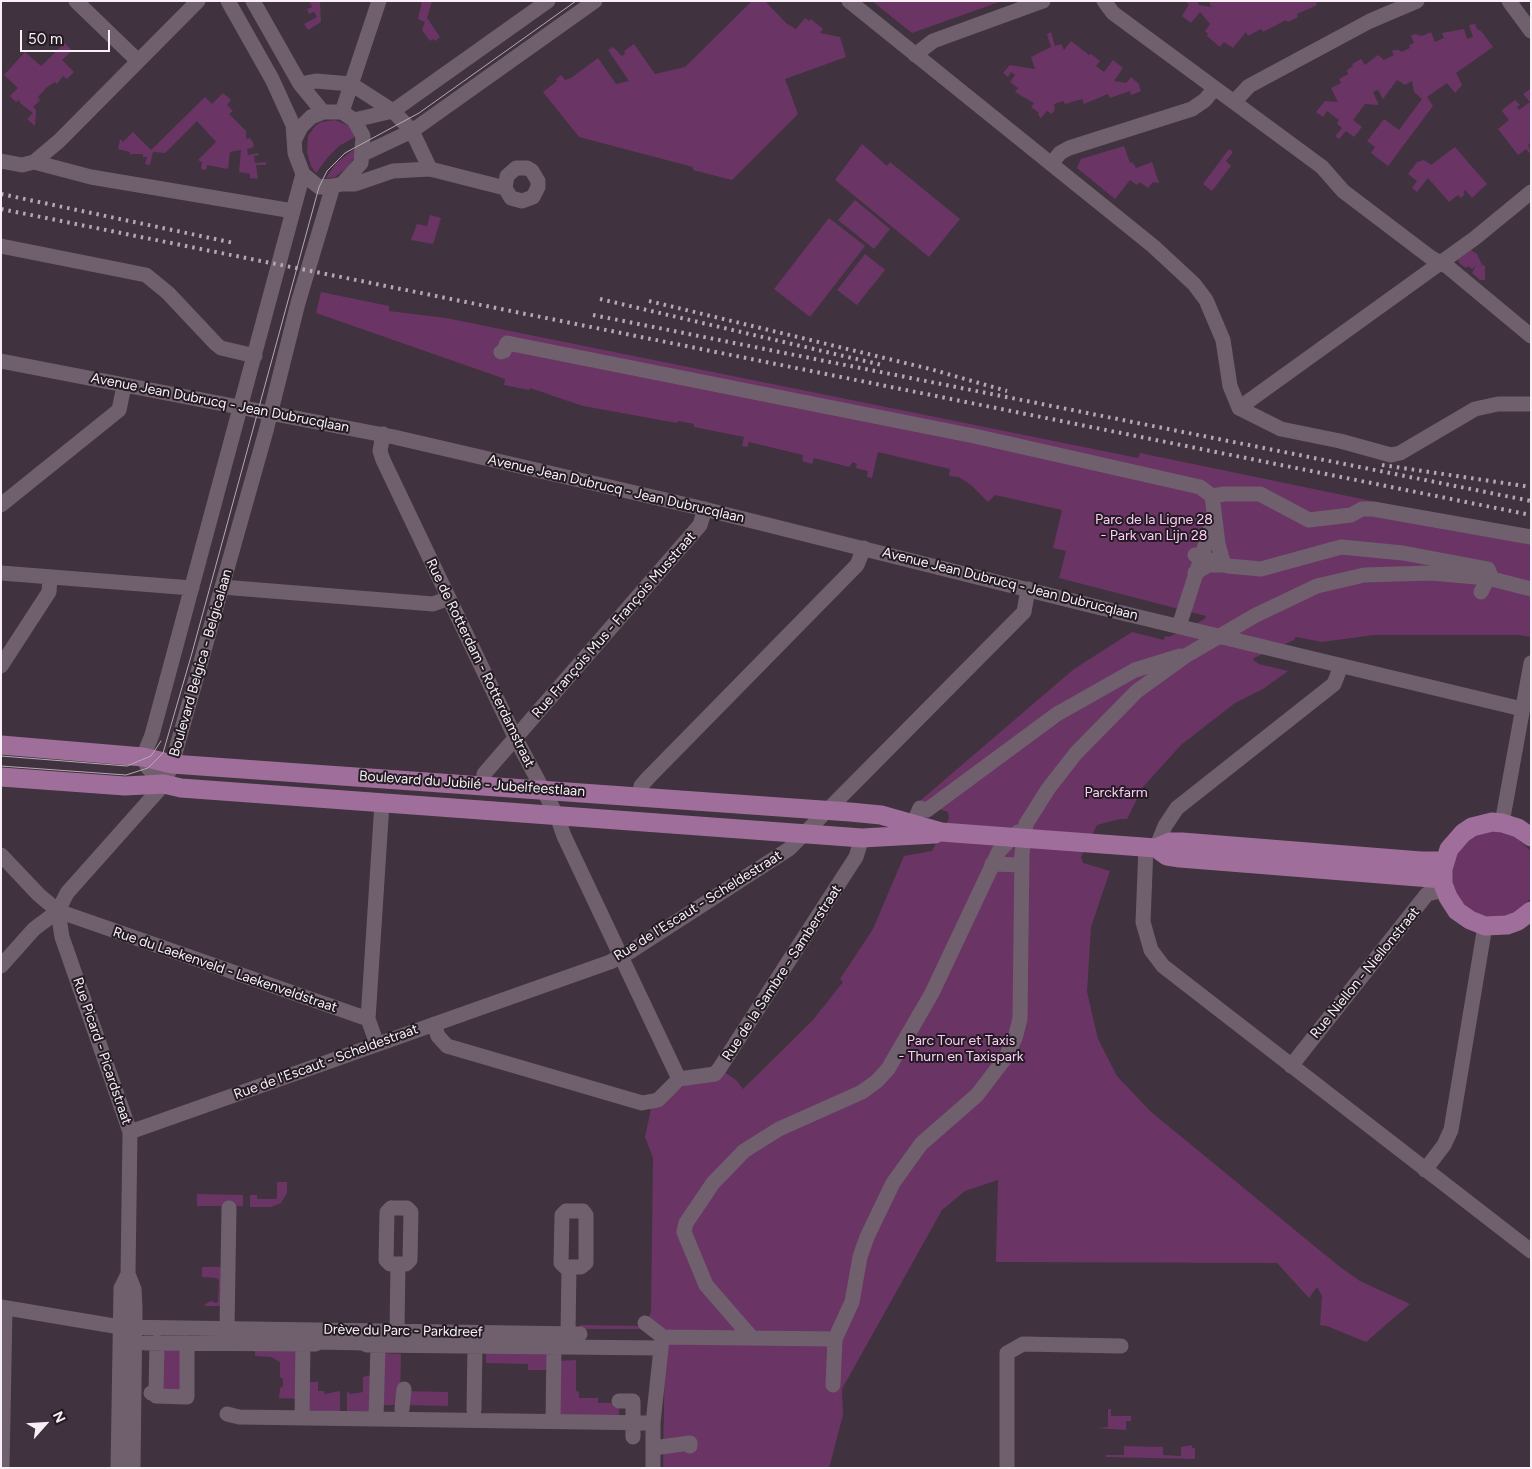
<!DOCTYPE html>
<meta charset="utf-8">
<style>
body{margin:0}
#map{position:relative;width:1532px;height:1469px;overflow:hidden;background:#40323e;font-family:Figtree,sans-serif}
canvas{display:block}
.frame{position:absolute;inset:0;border:2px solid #f9eff7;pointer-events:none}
.north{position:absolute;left:20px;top:1399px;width:50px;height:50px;-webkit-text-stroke:4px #231c22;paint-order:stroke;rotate:64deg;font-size:14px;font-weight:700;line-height:20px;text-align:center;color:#f9eff7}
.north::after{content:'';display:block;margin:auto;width:18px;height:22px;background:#f9eff7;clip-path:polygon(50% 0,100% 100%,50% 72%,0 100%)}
.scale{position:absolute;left:20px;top:30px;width:90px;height:22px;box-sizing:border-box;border:2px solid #f9eff7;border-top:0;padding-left:6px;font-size:15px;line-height:18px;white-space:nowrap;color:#f9eff7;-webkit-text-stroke:4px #231c22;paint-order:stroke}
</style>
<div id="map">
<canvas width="1532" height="1469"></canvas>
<div class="frame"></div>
<div class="north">N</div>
<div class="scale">50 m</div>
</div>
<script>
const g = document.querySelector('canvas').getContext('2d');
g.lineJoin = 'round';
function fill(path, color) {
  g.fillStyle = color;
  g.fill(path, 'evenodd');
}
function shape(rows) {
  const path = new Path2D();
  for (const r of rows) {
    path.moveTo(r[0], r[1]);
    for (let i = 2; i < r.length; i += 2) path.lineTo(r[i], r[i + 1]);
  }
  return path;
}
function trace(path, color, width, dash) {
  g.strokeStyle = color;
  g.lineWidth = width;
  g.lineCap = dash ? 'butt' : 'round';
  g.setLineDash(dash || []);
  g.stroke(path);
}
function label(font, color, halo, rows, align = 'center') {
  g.font = font + ' Figtree,sans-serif';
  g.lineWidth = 4;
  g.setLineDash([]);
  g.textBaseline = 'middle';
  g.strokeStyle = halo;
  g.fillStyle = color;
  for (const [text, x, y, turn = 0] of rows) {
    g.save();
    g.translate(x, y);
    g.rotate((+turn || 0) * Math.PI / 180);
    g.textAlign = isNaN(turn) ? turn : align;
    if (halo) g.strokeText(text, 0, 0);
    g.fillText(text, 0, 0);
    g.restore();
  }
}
fill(shape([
 [309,1,320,1,321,22,308,30,304,24,317,17,314,12,309,14,307,9,312,7],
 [422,1,432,1,427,18,440,37,435,41,433,39,430,41,422,30,425,22,418,19],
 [752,1,765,1,787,24,796,29,805,18,809,21,811,19,823,29,820,33,840,37,846,57,785,79,798,114,732,180,693,170,693,167,579,137,543,92,557,81,556,79,561,75,565,80,571,78,598,58,616,84,629,81,608,50,613,47,622,56,625,54,624,51,634,44,655,74,685,67],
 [872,1,1002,1,912,33],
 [1185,1,1197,1,1199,5,1211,7,1209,1,1319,1,1316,3,1317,5,1297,14,1298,17,1288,22,1286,20,1263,32,1261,29,1248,36,1246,32,1233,48,1224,42,1220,47,1207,36,1208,34,1205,31,1210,24,1200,12,1191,23,1182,16,1189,4],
 [1475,24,1477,29,1482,32,1493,47,1456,73,1462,85,1455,93,1447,83,1427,97,1433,106,1388,166,1371,153,1375,147,1367,141,1384,119,1399,130,1422,99,1414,92,1412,81,1405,85,1397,80,1383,99,1378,90,1373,92,1379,105,1365,104,1353,120,1362,127,1354,137,1346,131,1339,139,1335,136,1342,128,1337,124,1339,120,1327,111,1323,117,1316,112,1325,101,1338,102,1331,88,1341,83,1339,79,1348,74,1347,70,1353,66,1352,64,1361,59,1365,65,1378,55,1384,60,1394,55,1392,51,1394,50,1399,50,1401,52,1410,48,1409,45,1414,43,1411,36,1415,34,1422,36,1431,32,1435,42,1444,38,1442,33,1464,29,1467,39,1473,37,1469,25],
 [1051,32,1055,46,1061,44,1064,50,1071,41,1089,55,1091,54,1100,61,1096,66,1104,72,1113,60,1123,68,1114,81,1126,83,1131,77,1140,85,1139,86,1141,91,1131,95,1130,91,1110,98,1108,94,1084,104,1082,99,1065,104,1063,101,1054,104,1055,109,1052,114,1047,111,1041,118,1038,115,1039,113,1031,107,1034,103,1015,92,1018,88,1010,82,1015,75,1011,72,1008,77,1003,73,1010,65,1035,69,1031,57,1051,47,1047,34],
 [65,43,72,51,62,60,74,72,67,79,63,76,57,84,55,82,47,87,38,97,40,100,33,107,36,110,35,126,27,119,33,113,20,103,19,100,16,102,10,96,18,88,4,75,25,52,41,66],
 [1530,89,1531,142,1528,145,1531,151,1529,153,1526,149,1518,155,1498,129,1509,120,1502,111,1503,109,1515,100,1520,105,1517,107,1519,110,1530,102,1523,94],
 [223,93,231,100,227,105,233,111,229,114,246,131,246,139,250,138,253,142,254,147,247,149,248,155,258,153,259,155,254,156,255,163,266,162,266,165,256,165,258,179,250,178,250,174,239,172,241,150,230,152,228,169,207,165,206,170,201,169,202,162,198,160,216,142,197,121,165,153,153,152,150,165,145,164,147,157,143,157,143,154,130,154,130,152,118,149,120,139,123,142,133,132,151,150,205,97,212,104],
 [335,120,349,126,355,137,339,146,328,157,316,173,311,166,307,152,308,136,315,126,321,122],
 [862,144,887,166,890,162,960,219,929,257,835,180],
 [1124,146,1130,163,1132,162,1136,168,1152,162,1159,183,1153,182,1148,188,1140,182,1137,185,1130,180,1115,199,1077,168,1081,159],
 [1455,147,1487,184,1472,198,1465,190,1463,192,1465,194,1461,198,1458,195,1449,202,1428,178,1417,192,1412,188,1417,181,1408,174,1417,162,1424,160,1431,165],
 [356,148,355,156,348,167,335,177,326,178,336,163],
 [1229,149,1233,152,1226,161,1231,166,1212,191,1203,184],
 [855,200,890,229,874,249,838,220],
 [430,215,441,218,433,244,411,240,417,224,427,226],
 [829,218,865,246,810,317,774,289],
 [1471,250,1477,254,1482,265,1485,266,1485,280,1480,280,1472,273,1476,265,1472,269,1468,266,1466,268,1459,263,1458,259],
 [865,254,885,270,857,305,837,290],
 [321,292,389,306,389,311,446,318,1138,458,1140,453,1531,534,1531,637,1519,635,1374,635,1322,642,1296,637,1294,640,1254,658,1253,660,1259,664,1288,671,1263,689,1235,703,1181,745,1143,787,1127,819,1120,819,1097,825,1081,857,1083,863,1110,871,1091,927,1087,992,1098,1039,1117,1076,1150,1111,1340,1267,1360,1281,1410,1304,1366,1342,1327,1326,1320,1325,1322,1296,1317,1287,1309,1298,1277,1263,996,1262,998,1180,965,1191,942,1210,842,1389,843,1415,829,1468,663,1468,665,1342,646,1329,580,1329,580,1325,646,1326,651,1312,653,1158,645,1137,651,1109,688,1083,723,1071,736,1080,743,1089,813,1020,843,982,840,979,873,929,904,856,932,851,949,818,948,812,920,803,921,800,1074,669,1099,653,1132,632,1164,640,1165,636,1169,637,1205,619,1206,616,1059,578,1066,551,1053,548,1062,510,995,495,988,502,971,485,959,477,949,476,950,469,878,452,872,478,867,477,868,471,856,468,857,464,853,462,849,467,814,458,812,464,802,461,803,455,749,442,747,447,742,446,744,437,694,427,694,424,678,421,677,423,583,406,530,388,529,390,504,385,505,379,316,313],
 [1493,831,1514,836,1531,851,1531,898,1515,913,1498,918,1483,916,1465,907,1458,898,1450,877,1457,852,1471,837],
 [277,1182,287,1182,287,1193,281,1203,271,1207,250,1207,250,1195,257,1195,257,1199,277,1199],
 [197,1194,243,1195,243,1206,197,1206],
 [202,1267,221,1267,220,1306,205,1306,205,1304,211,1301,216,1303,218,1302,219,1280,216,1278,202,1277],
 [161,1347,183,1348,182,1393,161,1393],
 [255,1347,298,1348,298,1399,279,1398,280,1388,283,1386,283,1379,280,1377,280,1362,271,1357,255,1356],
 [486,1350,550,1351,550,1370,528,1370,528,1364,486,1363],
 [381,1353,401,1354,400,1405,380,1405],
 [576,1360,576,1391,579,1392,579,1398,598,1398,598,1403,619,1403,619,1419,557,1418,558,1361],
 [372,1375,372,1416,347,1415,347,1391,350,1394,363,1392,363,1377],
 [306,1382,318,1382,318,1391,324,1391,325,1394,340,1391,340,1415,306,1415],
 [403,1391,448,1392,448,1406,403,1405],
 [1108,1409,1111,1409,1111,1416,1131,1416,1131,1421,1126,1421,1126,1430,1096,1428,1108,1427],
 [1192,1445,1192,1448,1195,1448,1195,1459,1106,1457,1106,1455,1124,1455,1124,1446,1163,1447,1163,1455,1181,1456,1181,1447]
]), '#6a3565');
trace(shape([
 [76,1,137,60],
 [228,1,272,79,293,125,295,153,303,174,319,187,333,186,342,184,361,163,363,136,354,120,342,112,323,112,311,117,301,127,295,139],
 [253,1,300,84,323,112],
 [849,1,1153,246,1194,284,1206,300,1223,340,1230,386,1239,408,1281,429,1340,441,1391,455,1400,453,1475,409,1498,404,1531,404],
 [1104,1,1113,13,1322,167,1343,191,1430,257,1448,267,1531,336],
 [1509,1,1531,31],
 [915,55,933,41,1043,1],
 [300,84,316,81,351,84,393,111,412,131,430,169],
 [1234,102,1249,86,1370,21,1417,1],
 [342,112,379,1],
 [354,120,393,111,548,1],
 [363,154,412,131,595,1],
 [1,161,22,165,34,162,91,177,293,211],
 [34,162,59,141,198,1],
 [1051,164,1060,153,1069,148,1192,109,1205,100,1214,89],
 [342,184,355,184,393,171,430,169,505,188,511,198,522,201,533,197,538,187,538,181,532,171,527,168,516,168,507,176,505,188],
 [1,246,146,275,168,293,216,344,221,348,255,356],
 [501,352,504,351,507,343,979,437,1200,487,1212,496,1218,544,1224,565,1208,565,1195,573],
 [1,361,394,437,696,507,1089,605,1522,709],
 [1239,408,1475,238,1531,192],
 [383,434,380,451,383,460,516,739,557,816,564,836,679,1079],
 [1212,496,1224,494,1260,494,1309,520,1351,515,1362,509,1373,509,1531,537],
 [1,505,119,410,124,386],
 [1195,555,1228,566,1261,569,1341,547,1403,553,1488,569,1490,574,1481,592],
 [1,573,192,588],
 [222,587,433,604,449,598],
 [1179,626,1214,518],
 [1,666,49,592,50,577],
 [164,784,148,768,143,757,152,735,303,174],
 [483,785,484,774,700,525,705,509],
 [640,796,641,786,648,778,857,565,864,548],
 [1502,823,1531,663],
 [909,834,920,808,927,810,1057,714,1135,670,1180,656],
 [1146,847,1143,922,1151,950,1163,966,1531,1251],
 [1156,848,1165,826,1177,808,1334,684,1341,666],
 [1,855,39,895,58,911,368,1019],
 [992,864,1021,865],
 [58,911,62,937,130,1132,128,1274,134,1289,135,1308,133,1468],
 [1,966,34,929,58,911,67,893,164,784,172,764,266,431,298,303,333,186],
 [434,1024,438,1036,447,1046,642,1103,658,1100,679,1079],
 [377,1044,368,1019,382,803],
 [1291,1066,1427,894,1445,890],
 [679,1079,715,1074,719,1069,856,857,862,838],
 [130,1132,610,962,631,951,789,849,1024,612,1028,589],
 [1425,1170,1444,1145,1451,1130,1485,926],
 [391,1208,407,1208,411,1212,410,1260,406,1264,390,1264,386,1260,387,1212,391,1208],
 [566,1211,583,1211,586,1215,586,1263,581,1267,565,1267,561,1263,562,1215,566,1211],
 [1,1307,120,1327,580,1334],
 [645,1323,663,1337,835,1339],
 [227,1329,229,1208],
 [397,1331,398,1264],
 [568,1334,569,1267],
 [752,1338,706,1285,684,1232,686,1223,713,1183,744,1151,779,1129,862,1092,877,1081,888,1069,932,993,999,851,1018,832],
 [145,1343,315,1344,320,1342,363,1343,367,1345,661,1348],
 [833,1385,835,1339,852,1302,860,1257,867,1237,893,1183,921,1144,977,1095,1006,1057,1015,1038,1020,1019,1022,853,1026,824,1048,789,1076,753,1137,691,1187,655,1256,615,1317,586,1364,575,1431,573,1488,578,1531,589],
 [151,1393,156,1393,156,1396,187,1397,187,1343],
 [156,1393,157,1342],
 [619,1401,633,1401,633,1437],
 [402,1409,404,1389],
 [474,1410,475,1346],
 [227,1414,239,1417,653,1423],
 [302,1418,303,1344],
 [376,1419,378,1345],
 [553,1421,554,1347],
 [653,1448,690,1443,690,1446],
 [2,1468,5,1308],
 [118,1468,121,1288,128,1274],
 [653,1468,653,1423,662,1339],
 [1007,1468,1007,1353,1023,1344,1121,1346]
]), '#70606d', 15);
trace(shape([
 [1,745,143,757,172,764,850,812,881,815,941,832,1156,848,1170,842,1182,842,1421,861,1444,861],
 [1,777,125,786,164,784,181,788,862,838,935,834],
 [1531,837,1518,828,1502,823,1492,822,1472,827,1463,833,1449,849,1443,869,1443,884,1448,897,1457,911,1470,920,1485,926,1507,925,1518,921,1531,911],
 [1156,848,1167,856,1180,858,1443,879]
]), '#a06e9b', 19);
trace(shape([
 [1,756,127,766,151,756,161,741],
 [1,766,126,775,148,768,163,753,192,653,319,187,327,171,345,153,419,113,576,1]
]), '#b5aab3', 1);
trace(shape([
 [1,194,234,243],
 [1,209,1531,515],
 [600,299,882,365],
 [649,301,930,369,1007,391],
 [593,315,1531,501],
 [1382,465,1531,487]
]), '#b5aab3', 4, [2.5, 5]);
label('14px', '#f9eff7', '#231c22', [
 ["Avenue Jean Dubrucq - Jean Dubrucqlaan",220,403,11],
 ["Avenue Jean Dubrucq - Jean Dubrucqlaan",616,489,13],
 ["Avenue Jean Dubrucq - Jean Dubrucqlaan",1010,584,14],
 ["Rue François Mus - François Musstraat",614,625,-49],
 ["Boulevard Belgica - Belgicalaan",201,663,-74],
 ["Rue de Rotterdam - Rotterdamstraat",480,663,64],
 ["Boulevard du Jubilé - Jubelfeestlaan",472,784,4],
 ["Rue de l'Escaut - Scheldestraat",698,906,-32],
 ["Rue du Laekenveld - Laekenveldstraat",225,970,19],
 ["Rue de la Sambre - Samberstraat",782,973,-57],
 ["Rue Niellon - Niellonstraat",1365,973,-51],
 ["Rue Picard - Picardstraat",102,1051,71],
 ["Rue de l'Escaut - Scheldestraat",326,1062,-20],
 ["Drève du Parc - Parkdreef",403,1331,1]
]);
label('14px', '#ffcbf8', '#231c22', [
 ["Parc de la Ligne 28",1154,520],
 ["- Park van Lijn 28",1154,536],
 ["Parckfarm",1116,793],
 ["Parc Tour et Taxis",961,1041],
 ["- Thurn en Taxispark",961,1057]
]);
</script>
